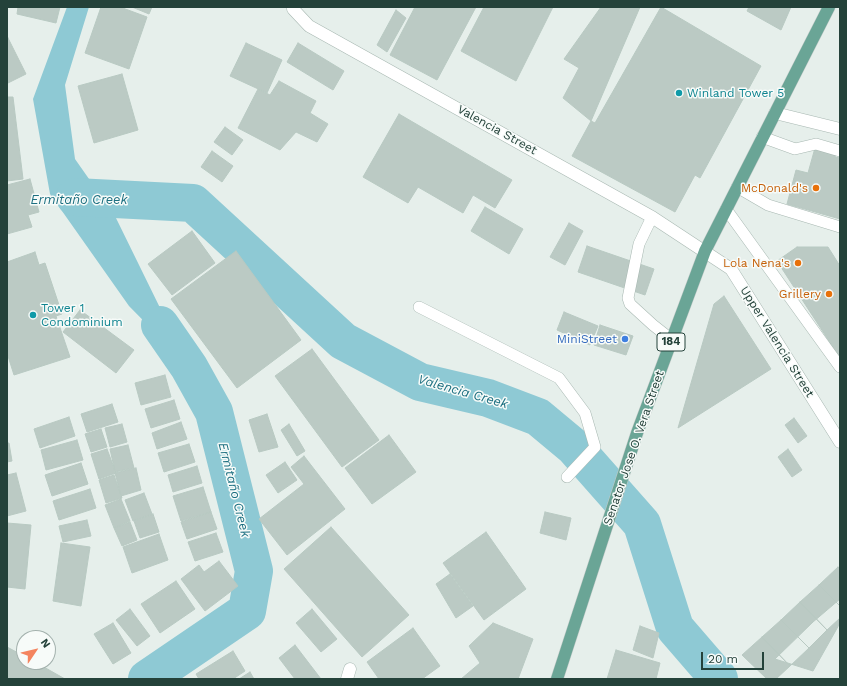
<!DOCTYPE html>
<meta charset="utf-8">
<style>
body{margin:0}
#map{position:relative;width:847px;height:686px;overflow:hidden;background:#e6efeb;font-family:"Work Sans",sans-serif}
canvas{display:block}
.frame{position:absolute;inset:0;border:8px solid #24423a;pointer-events:none}
.north{position:absolute;left:16px;top:630px;width:40px;height:40px;box-sizing:border-box;background:#f7fbf9;border:1px solid #a3b1ad;border-radius:50%;rotate:55deg;font-size:11px;font-weight:700;line-height:16px;text-align:center;color:#24423a}
.north::after{content:'';display:block;margin:auto;width:14px;height:18px;background:#f4845f;clip-path:polygon(50% 0,100% 100%,50% 72%,0 100%)}
.scale{position:absolute;left:701px;top:652px;width:63px;height:18px;box-sizing:border-box;border:2px solid #24423a;border-top:0;padding-left:5px;font-size:12px;line-height:14px;white-space:nowrap;color:#24423a;-webkit-text-stroke:3px #f7fbf9;paint-order:stroke}
</style>
<div id="map">
<canvas width="847" height="686"></canvas>
<div class="frame"></div>
<div class="north">N</div>
<div class="scale">20 m</div>
</div>
<script>
const g = document.querySelector('canvas').getContext('2d');
g.lineJoin = 'round';
function fill(path, color) {
  g.fillStyle = color;
  g.fill(path, 'evenodd');
}
function shape(rows) {
  const path = new Path2D();
  for (const r of rows) {
    path.moveTo(r[0], r[1]);
    for (let i = 2; i < r.length; i += 2) path.lineTo(r[i], r[i + 1]);
  }
  return path;
}
function trace(path, color, width, dash) {
  g.strokeStyle = color;
  g.lineWidth = width;
  g.lineCap = dash ? 'butt' : 'round';
  g.setLineDash(dash || []);
  g.stroke(path);
}
function label(font, color, halo, rows, align = 'center') {
  g.font = font + ' "Work Sans",sans-serif';
  g.lineWidth = 3;
  g.setLineDash([]);
  g.textBaseline = 'middle';
  g.strokeStyle = halo;
  g.fillStyle = color;
  for (const [text, x, y, turn = 0] of rows) {
    g.save();
    g.translate(x, y);
    g.rotate((+turn || 0) * Math.PI / 180);
    g.textAlign = isNaN(turn) ? turn : align;
    if (halo) g.strokeText(text, 0, 0);
    g.fillText(text, 0, 0);
    g.restore();
  }
}
fill(shape([
 [67,7,89,7,65,85,75,159,115,216,189,367,129,306,50,194,33,99]
]), '#8ec9d4');
trace(shape([
 [75,197,193,203,343,341,420,382,488,398,538,417,574,447,642,524,675,628,719,679],
 [147,679,247,611,254,571,214,412,189,367,160,325]
]), '#8ec9d4', 38);
const building = shape([
 [18,7,60,7,56,23,17,14,18,7],
 [101,7,120,7,147,17,129,69,85,53,101,7],
 [132,7,152,7,149,14,132,7],
 [415,7,476,7,437,80,390,55,415,7],
 [484,7,553,7,516,81,461,51,484,7],
 [601,7,640,7,591,121,563,98,579,68,564,59,601,7],
 [661,7,761,66,700,178,695,175,675,212,572,156,591,121,595,123,661,7],
 [749,7,791,7,781,30,747,11,749,7],
 [396,10,406,18,387,52,377,45,396,10],
 [8,38,26,74,8,83,7,80,7,39,8,38],
 [246,43,282,60,267,93,230,76,246,43],
 [298,43,344,71,333,90,287,62,298,43],
 [122,74,138,130,94,143,78,86,122,74],
 [279,81,316,101,310,113,328,124,317,142,296,132,280,150,238,128,258,89,270,95,279,81],
 [7,97,13,97,23,179,7,181,7,97],
 [399,114,512,180,495,208,473,195,463,213,418,187,408,203,363,177,399,114],
 [225,127,243,140,232,155,214,142,225,127],
 [815,148,836,154,835,157,840,158,840,219,787,204,796,170,808,173,815,148],
 [212,151,233,166,222,182,201,167,212,151],
 [30,179,39,212,28,215,32,227,7,234,7,185,30,179],
 [485,207,523,229,509,254,471,231,485,207],
 [569,223,583,231,565,265,550,257,569,223],
 [192,231,215,263,172,295,148,264,192,231],
 [587,246,654,269,645,295,578,272,587,246],
 [797,247,828,247,840,266,840,358,777,261,797,247],
 [236,251,301,340,237,388,171,299,236,251],
 [35,252,39,265,45,263,62,314,56,316,70,357,14,375,7,353,7,262,35,252],
 [724,296,771,369,678,428,714,304,724,296],
 [80,310,134,350,116,373,63,332,80,310],
 [564,312,598,326,590,345,557,330,564,312],
 [600,325,633,336,626,355,594,345,600,325],
 [312,349,379,440,342,467,275,376,312,349],
 [165,375,171,397,141,405,135,383,165,375],
 [174,400,180,419,151,428,145,409,174,400],
 [112,404,118,422,87,432,81,414,112,404],
 [267,414,278,447,259,452,249,420,267,414],
 [69,417,75,436,40,448,34,429,69,417],
 [794,418,807,436,798,443,785,425,794,418],
 [181,422,187,439,157,449,152,433,181,422],
 [122,424,127,442,110,447,105,428,122,424],
 [289,424,305,451,297,456,281,430,289,424],
 [101,429,107,447,91,452,85,434,101,429],
 [389,435,416,472,372,504,345,468,389,435],
 [77,440,83,460,46,470,41,450,77,440],
 [7,443,9,443,12,461,7,462,7,443],
 [189,444,195,462,164,472,158,453,189,444],
 [128,445,134,468,115,472,110,449,128,445],
 [107,449,116,473,99,479,91,454,107,449],
 [788,449,802,470,792,477,778,457,788,449],
 [304,456,345,509,287,555,259,519,304,484,291,467,304,456],
 [285,462,297,480,278,493,266,475,285,462],
 [81,463,88,484,52,496,45,475,81,463],
 [197,466,202,483,173,492,168,475,197,466],
 [136,468,141,490,121,496,115,473,136,468],
 [16,473,26,511,7,516,7,475,16,473],
 [114,475,122,498,106,503,99,480,114,475],
 [203,487,211,512,181,521,173,496,203,487],
 [90,489,96,508,59,520,53,501,90,489],
 [144,493,152,514,133,521,125,500,144,493],
 [121,499,130,521,114,528,105,505,121,499],
 [211,512,217,529,187,539,181,522,211,512],
 [545,512,571,518,566,540,540,533,545,512],
 [153,514,159,532,140,538,134,521,153,514],
 [87,520,91,536,63,542,59,526,87,520],
 [130,522,137,540,122,546,114,528,130,522],
 [7,523,31,525,25,589,7,587,7,523],
 [331,527,409,615,362,657,284,569,331,527],
 [486,532,526,589,484,620,443,563,486,532],
 [216,533,223,552,195,561,188,542,216,533],
 [159,534,168,560,132,573,123,547,159,534],
 [61,543,90,547,81,606,53,601,61,543],
 [219,561,238,586,205,611,181,579,199,565,204,572,219,561],
 [838,567,840,569,840,606,819,585,838,567],
 [450,574,473,606,456,618,436,584,450,574],
 [176,581,195,609,160,633,141,604,176,581],
 [819,585,840,606,840,618,827,630,800,602,819,585],
 [840,599,840,623,813,671,775,659,813,622,840,599],
 [800,602,827,630,809,648,781,620,800,602],
 [130,609,150,636,137,646,116,620,130,609],
 [312,609,337,639,321,652,296,623,312,609],
 [781,620,809,648,790,666,762,637,781,620],
 [113,623,131,653,113,664,94,634,113,623],
 [493,623,533,639,518,679,461,679,480,663,469,646,493,623],
 [640,626,659,633,653,658,633,650,640,626],
 [413,628,440,666,422,679,379,679,367,662,413,628],
 [762,637,790,666,776,679,767,679,742,655,762,637],
 [295,645,321,679,295,679,279,658,295,645],
 [7,647,24,656,24,662,35,662,65,679,7,679,7,647],
 [616,650,660,663,656,679,607,679,616,650],
 [233,651,245,671,233,679,199,679,196,674,233,651],
 [250,672,254,679,239,679,250,672]
]);
fill(building, '#bbcac4');
trace(building, '#b8c9c2', 1);
const lane = shape([
 [762,137,795,149,816,144,840,151],
 [737,187,768,205,840,227],
 [726,209,840,367],
 [652,217,639,244,628,298,630,304,653,325,672,340],
 [419,307,559,378,585,413,595,447,567,477]
]);
const street = shape([
 [293,7,293,9,309,26,652,217,731,269,840,442],
 [775,113,840,129],
 [347,679,350,669]
]);
const primary = shape([
 [557,679,637,433,705,251,829,7]
]);
trace(lane, '#a8b8b2', 12);
trace(street, '#a8b8b2', 13);
trace(primary, '#c2cac8', 13);
trace(lane, '#fff', 11);
trace(street, '#fff', 12);
trace(primary, '#6aa596', 12);
for (const [x, y, r, color] of [
 [679,93,4,"#0f9aa8"],
 [816,188,4,"#e8710a"],
 [798,263,4,"#e8710a"],
 [829,294,4,"#e8710a"],
 [33,315,4,"#0f9aa8"],
 [625,339,4,"#3f7fe0"]
]) {
  const dot = new Path2D();
  dot.arc(x, y, r, 0, 2 * Math.PI);
  g.fillStyle = color;
  g.fill(dot);
  trace(dot, '#f7fbf9', 1.5);
}
for (const [x, y, w] of [
 [671,342,28]
]) {
  const box = new Path2D();
  box.roundRect(x - w / 2, y - 9, w, 18, 3);
  g.fillStyle = '#f7fbf9';
  g.fill(box);
  trace(box, '#24423a', 1);
}
label('bold 11px', '#24423a', null, [
 ["184",671,342]
]);
label('12px', '#0d838f', '#f7fbf9', [
 ["Winland Tower 5",687,93],
 ["Tower 1",41,308],
 ["Condominium",41,322]
], 'left');
label('12px', '#24423a', '#f7fbf9', [
 ["Valencia Street",497,130,29],
 ["Upper Valencia Street",777,342,58],
 ["Senator Jose O. Vera Street",634,448,-71]
]);
label('12px', '#c56008', '#f7fbf9', [
 ["McDonald's",808,188],
 ["Lola Nena's",790,263],
 ["Grillery",821,294]
], 'right');
label('12px', '#366cbe', '#f7fbf9', [
 ["MiniStreet",617,339]
], 'right');
label('italic 13px', '#1c6f80', '#f7fbf9', [
 ["Ermitaño Creek",79,200],
 ["Valencia Creek",463,392,16],
 ["Ermitaño Creek",234,490,76]
]);
</script>
